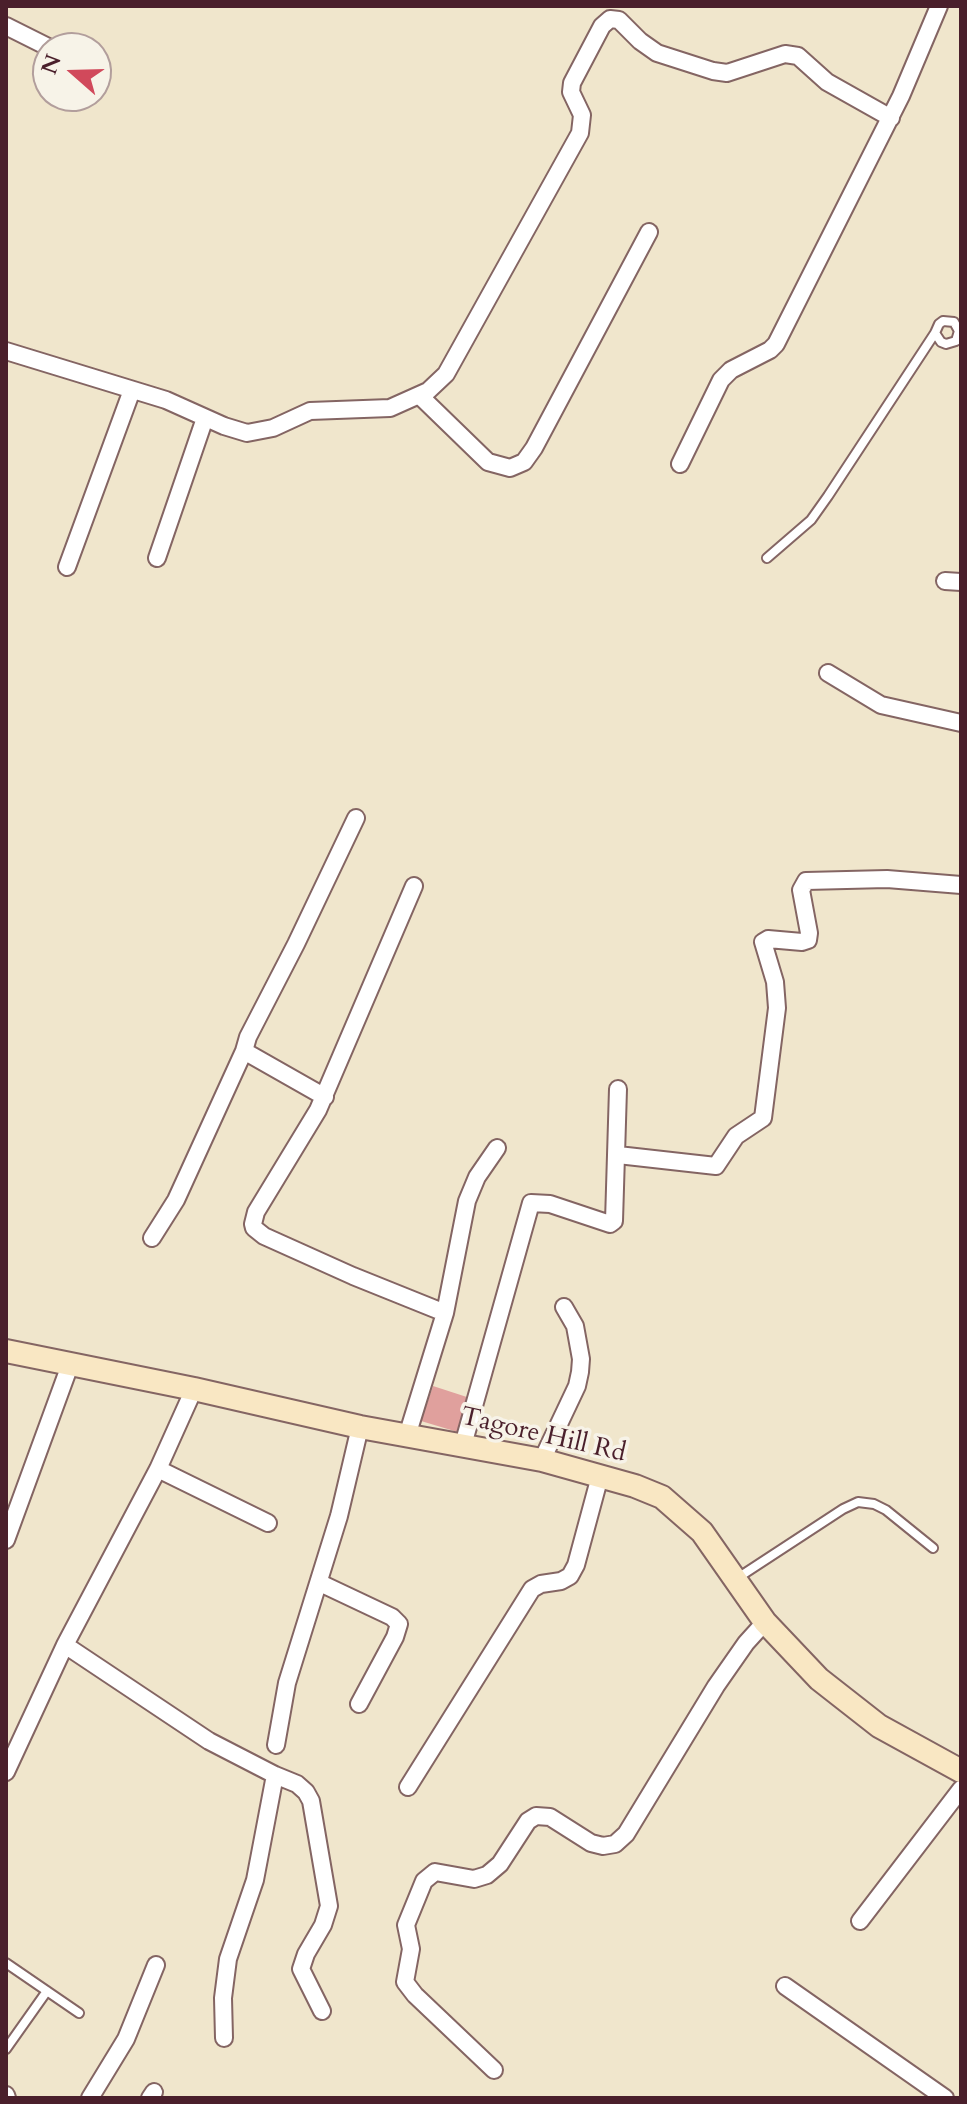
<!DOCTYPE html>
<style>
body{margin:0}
#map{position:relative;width:967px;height:2104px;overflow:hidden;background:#f0e6cc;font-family:Cardo,serif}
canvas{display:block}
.frame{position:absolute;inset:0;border:8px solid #4a1f2b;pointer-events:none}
.north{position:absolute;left:32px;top:32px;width:80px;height:80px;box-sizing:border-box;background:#f7f3e8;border:2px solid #b29e9c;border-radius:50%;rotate:290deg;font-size:22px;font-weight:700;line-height:32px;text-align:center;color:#4a1f2b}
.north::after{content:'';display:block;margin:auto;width:28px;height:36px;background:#d1495b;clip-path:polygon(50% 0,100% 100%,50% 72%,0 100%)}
</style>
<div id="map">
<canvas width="967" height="2104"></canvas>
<div class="frame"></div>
<div class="north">N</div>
</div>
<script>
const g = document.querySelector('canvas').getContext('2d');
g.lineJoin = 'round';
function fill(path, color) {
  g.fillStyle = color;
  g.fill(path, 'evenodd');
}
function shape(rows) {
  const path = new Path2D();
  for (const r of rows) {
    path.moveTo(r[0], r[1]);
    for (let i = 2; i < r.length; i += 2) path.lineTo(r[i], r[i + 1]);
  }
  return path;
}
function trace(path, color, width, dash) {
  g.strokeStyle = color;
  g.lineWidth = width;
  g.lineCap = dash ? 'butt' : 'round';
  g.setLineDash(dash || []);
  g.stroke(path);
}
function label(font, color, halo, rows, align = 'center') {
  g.font = font + ' Cardo,serif';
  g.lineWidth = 7;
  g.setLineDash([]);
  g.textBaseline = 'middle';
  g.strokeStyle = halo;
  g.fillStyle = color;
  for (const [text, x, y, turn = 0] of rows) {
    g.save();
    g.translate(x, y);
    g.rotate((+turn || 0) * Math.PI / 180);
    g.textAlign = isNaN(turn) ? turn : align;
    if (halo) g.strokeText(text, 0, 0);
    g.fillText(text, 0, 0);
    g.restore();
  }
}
fill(shape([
 [433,1386,473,1399,461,1433,421,1421]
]), '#e0a09d');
const service = shape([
 [935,333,941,342,946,344,956,341,959,331],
 [767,558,811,520,828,496,935,333,939,324,943,321,954,322,959,331],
 [736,1579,843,1509,858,1502,874,1504,886,1510,933,1548],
 [6,1963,79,2013],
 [6,2049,47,1991]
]);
const minor = shape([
 [6,26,50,48],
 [6,351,166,400,224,426,247,433,273,428,310,411,390,408,428,391,446,374,580,133,582,115,571,92,572,83,602,26,610,19,619,20,640,41,657,53,713,71,727,73,785,54,798,56,827,82,891,118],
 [419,395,488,462,510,468,524,462,534,448,649,232],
 [680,464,721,380,731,370,770,350,776,344,901,96,939,6],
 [157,558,205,418],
 [67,567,132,390],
 [945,581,961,582],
 [828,673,881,705,961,723],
 [414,886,318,1110,256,1212,253,1224,254,1228,264,1236,353,1276,445,1313],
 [325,1097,244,1051,248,1037,296,944,356,818],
 [618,1155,716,1166,736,1136,763,1118,777,1008,775,982,763,942,768,939,802,942,808,940,809,933,801,890,806,881,887,879,961,885],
 [152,1238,176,1200,244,1051],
 [407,1436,445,1313,467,1201,477,1177,497,1148],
 [463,1445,531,1203,550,1204,610,1224,614,1221,618,1089],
 [542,1460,577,1386,580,1372,581,1359,575,1326,564,1307],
 [158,1469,268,1523],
 [6,1540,70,1365],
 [320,1583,392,1617,399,1624,395,1637,359,1704],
 [65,1645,209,1741,275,1775,255,1880,228,1959,223,1998,224,2038],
 [276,1745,287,1683,339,1516,360,1427],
 [6,1772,65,1645,158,1469,194,1389],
 [275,1775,297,1784,306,1792,311,1801,329,1906,323,1925,306,1954,301,1969,322,2011],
 [408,1787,532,1589,541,1584,561,1581,570,1576,576,1565,600,1476],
 [860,1921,961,1789],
 [785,1986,945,2098],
 [494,2070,415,1995,405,1982,411,1949,406,1925,424,1881,435,1872,474,1879,487,1875,500,1864,528,1821,536,1816,550,1817,591,1843,603,1846,615,1844,626,1834,716,1686,746,1643,765,1622],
 [6,2095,7,2098],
 [90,2098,126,2039,156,1965],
 [150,2098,154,2092]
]);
const secondary = shape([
 [6,1351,194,1389,360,1427,542,1460,635,1486,662,1497,702,1532,765,1622,819,1679,879,1726,961,1771]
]);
trace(service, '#846563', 12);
trace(minor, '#846563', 20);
trace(secondary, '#846563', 26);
trace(service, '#fff', 8);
trace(minor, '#fff', 16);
trace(secondary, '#f9e7c3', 22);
label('26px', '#4a1f2b', '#f7f3e8', [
 ["Tagore Hill Rd",543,1436,13]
]);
</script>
